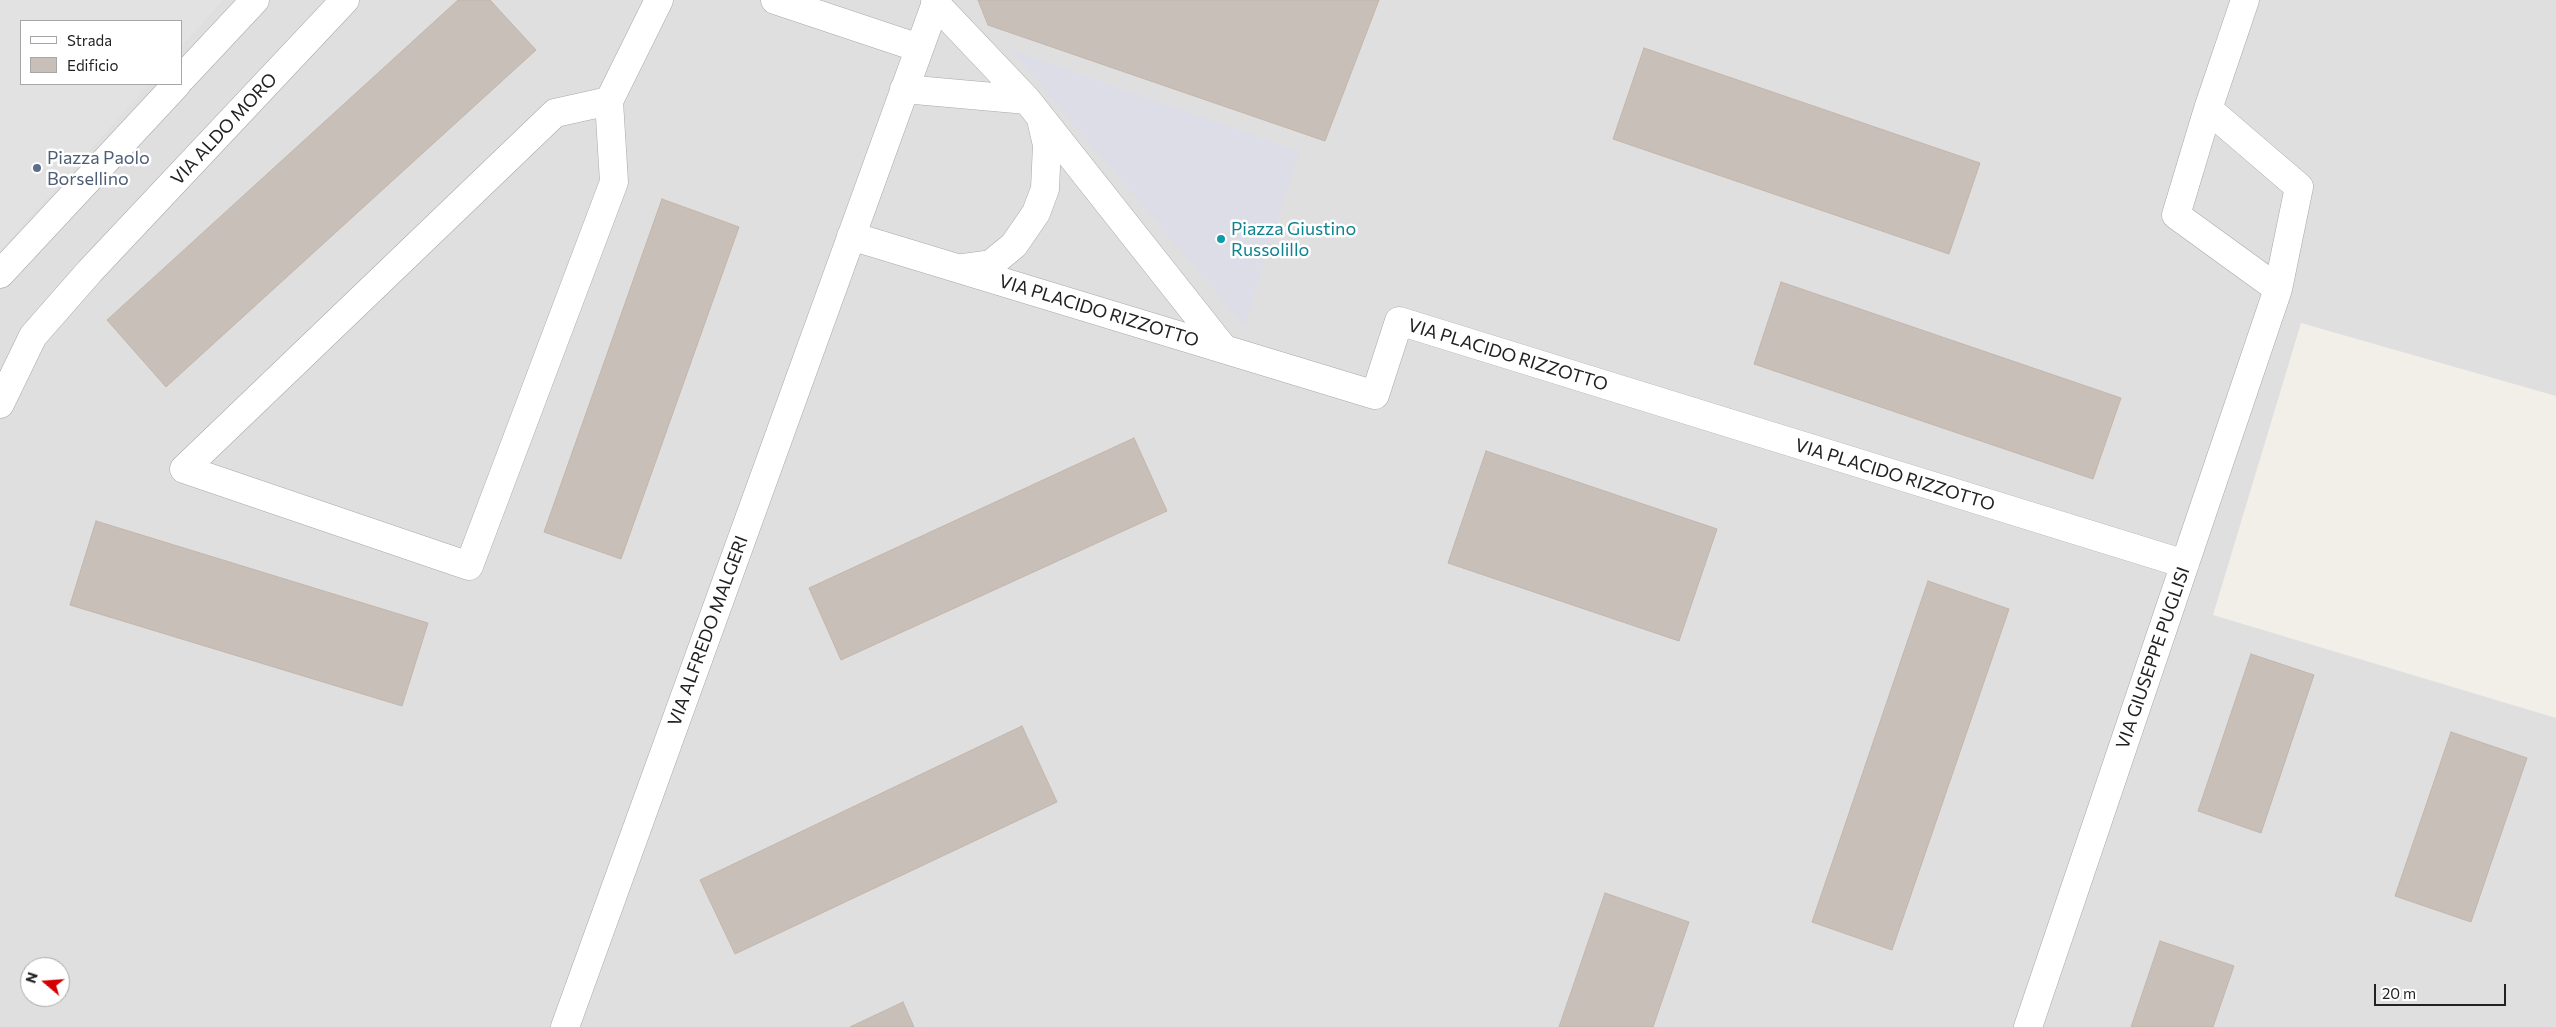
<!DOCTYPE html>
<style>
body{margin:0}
#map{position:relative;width:2556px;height:1027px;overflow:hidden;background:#f2efe9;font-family:Commissioner,sans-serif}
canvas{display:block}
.legend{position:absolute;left:20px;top:20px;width:162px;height:65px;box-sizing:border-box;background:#fff;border:1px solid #a7a7a7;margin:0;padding:6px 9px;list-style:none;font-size:15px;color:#222}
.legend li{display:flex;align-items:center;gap:10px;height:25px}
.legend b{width:25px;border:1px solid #a7a7a7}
.north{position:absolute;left:20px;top:957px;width:50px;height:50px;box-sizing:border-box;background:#fff;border:1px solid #a7a7a7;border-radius:50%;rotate:288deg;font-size:14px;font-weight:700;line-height:20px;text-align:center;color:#222}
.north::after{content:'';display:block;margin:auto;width:18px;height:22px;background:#d40000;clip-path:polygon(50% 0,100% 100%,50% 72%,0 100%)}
.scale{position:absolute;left:2374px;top:984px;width:132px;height:22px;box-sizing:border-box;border:2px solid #222;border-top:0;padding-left:6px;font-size:15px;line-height:18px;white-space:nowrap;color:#222;-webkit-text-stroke:4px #fff;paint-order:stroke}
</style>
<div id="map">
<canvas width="2556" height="1027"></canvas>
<ul class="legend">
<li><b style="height:6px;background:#fff"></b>Strada</li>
<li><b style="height:14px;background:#c7bfb8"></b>Edificio</li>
</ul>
<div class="north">N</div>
<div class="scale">20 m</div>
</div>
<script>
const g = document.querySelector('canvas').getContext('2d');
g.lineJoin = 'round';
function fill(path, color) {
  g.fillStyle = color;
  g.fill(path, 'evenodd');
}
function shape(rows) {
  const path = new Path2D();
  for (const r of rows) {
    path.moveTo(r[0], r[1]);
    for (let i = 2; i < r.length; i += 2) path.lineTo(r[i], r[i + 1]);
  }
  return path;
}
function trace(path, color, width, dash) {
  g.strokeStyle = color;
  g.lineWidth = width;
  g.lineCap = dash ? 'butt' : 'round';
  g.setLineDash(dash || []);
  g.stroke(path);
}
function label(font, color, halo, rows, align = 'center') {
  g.font = font + ' Commissioner,sans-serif';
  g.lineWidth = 5;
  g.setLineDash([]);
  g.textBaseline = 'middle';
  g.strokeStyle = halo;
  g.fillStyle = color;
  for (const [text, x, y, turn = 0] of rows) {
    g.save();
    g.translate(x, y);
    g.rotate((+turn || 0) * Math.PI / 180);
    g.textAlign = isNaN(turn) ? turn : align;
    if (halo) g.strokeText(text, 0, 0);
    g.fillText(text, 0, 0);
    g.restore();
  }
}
fill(shape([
 [0,0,2556,0,2556,396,2301,323,2213,615,2556,718,2556,1027,0,1027],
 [21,21,181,21,181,84,21,84],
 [30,967,60,967,60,997,30,997]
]), '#e0dfdf');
fill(shape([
 [0,0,223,0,181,47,181,21,21,21,21,84,149,84,0,251]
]), '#e2e2e2');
fill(shape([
 [1011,50,1300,151,1244,326]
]), '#dddde8');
const building = shape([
 [458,0,490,0,536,50,166,387,107,320,458,0],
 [978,0,1379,0,1325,141,988,25,978,0],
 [1644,48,1980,163,1949,254,1613,139,1644,48],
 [662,199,739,227,621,559,544,532,662,199],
 [1781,282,2121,398,2093,479,1754,364,1781,282],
 [1134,438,1167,511,841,660,809,588,1134,438],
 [1486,451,1717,529,1679,641,1448,563,1486,451],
 [96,521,428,623,402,706,70,605,96,521],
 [1928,581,2009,609,1892,950,1812,922,1928,581],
 [2251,654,2314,675,2261,833,2198,811,2251,654],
 [1022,726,1057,802,735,954,700,880,1022,726],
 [2451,732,2527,758,2471,922,2395,896,2451,732],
 [1605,893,1689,922,1653,1027,1559,1027,1605,893],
 [2160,941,2234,966,2213,1027,2131,1027,2160,941],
 [903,1002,914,1027,850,1027,903,1002]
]);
fill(building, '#c7bfb8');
trace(building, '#c4b6ab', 1);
const minor = shape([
 [775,0,919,48],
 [935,3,1027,100],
 [181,79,255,0],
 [904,89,1027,100,1224,349],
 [609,101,555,113,184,469,469,566,614,182,609,101,659,0],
 [2208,109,2299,187,2278,289,2176,215,2208,109],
 [2208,109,2245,0],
 [851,236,1375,395,1399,321,2185,564],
 [962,268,991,264,1014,245,1036,213,1045,189,1047,145,1041,119],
 [0,274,177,84],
 [0,404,33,336,90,271,345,0],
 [565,1027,937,0],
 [2028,1027,2278,289]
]);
trace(minor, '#a9a9a9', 29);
trace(minor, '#fff', 28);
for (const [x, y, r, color] of [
 [37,168,5,"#5c6f8a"],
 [1221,239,5,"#0f9aa8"]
]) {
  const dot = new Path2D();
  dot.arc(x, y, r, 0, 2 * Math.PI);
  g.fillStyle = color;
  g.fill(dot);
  trace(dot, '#fff', 2);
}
label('18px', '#222', '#fff', [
 ["VIA ALDO MORO",224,129,-47],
 ["VIA PLACIDO RIZZOTTO",1099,311,17],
 ["VIA PLACIDO RIZZOTTO",1508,355,17],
 ["VIA PLACIDO RIZZOTTO",1895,475,17],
 ["VIA ALFREDO MALGERI",708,631,-70],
 ["VIA GIUSEPPE PUGLISI",2153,658,-71]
]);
label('18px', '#4e5e75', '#fff', [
 ["Piazza Paolo",47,158],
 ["Borsellino",47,179]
], 'left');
label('18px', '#0d838f', '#fff', [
 ["Piazza Giustino",1231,229],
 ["Russolillo",1231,250]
], 'left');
</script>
